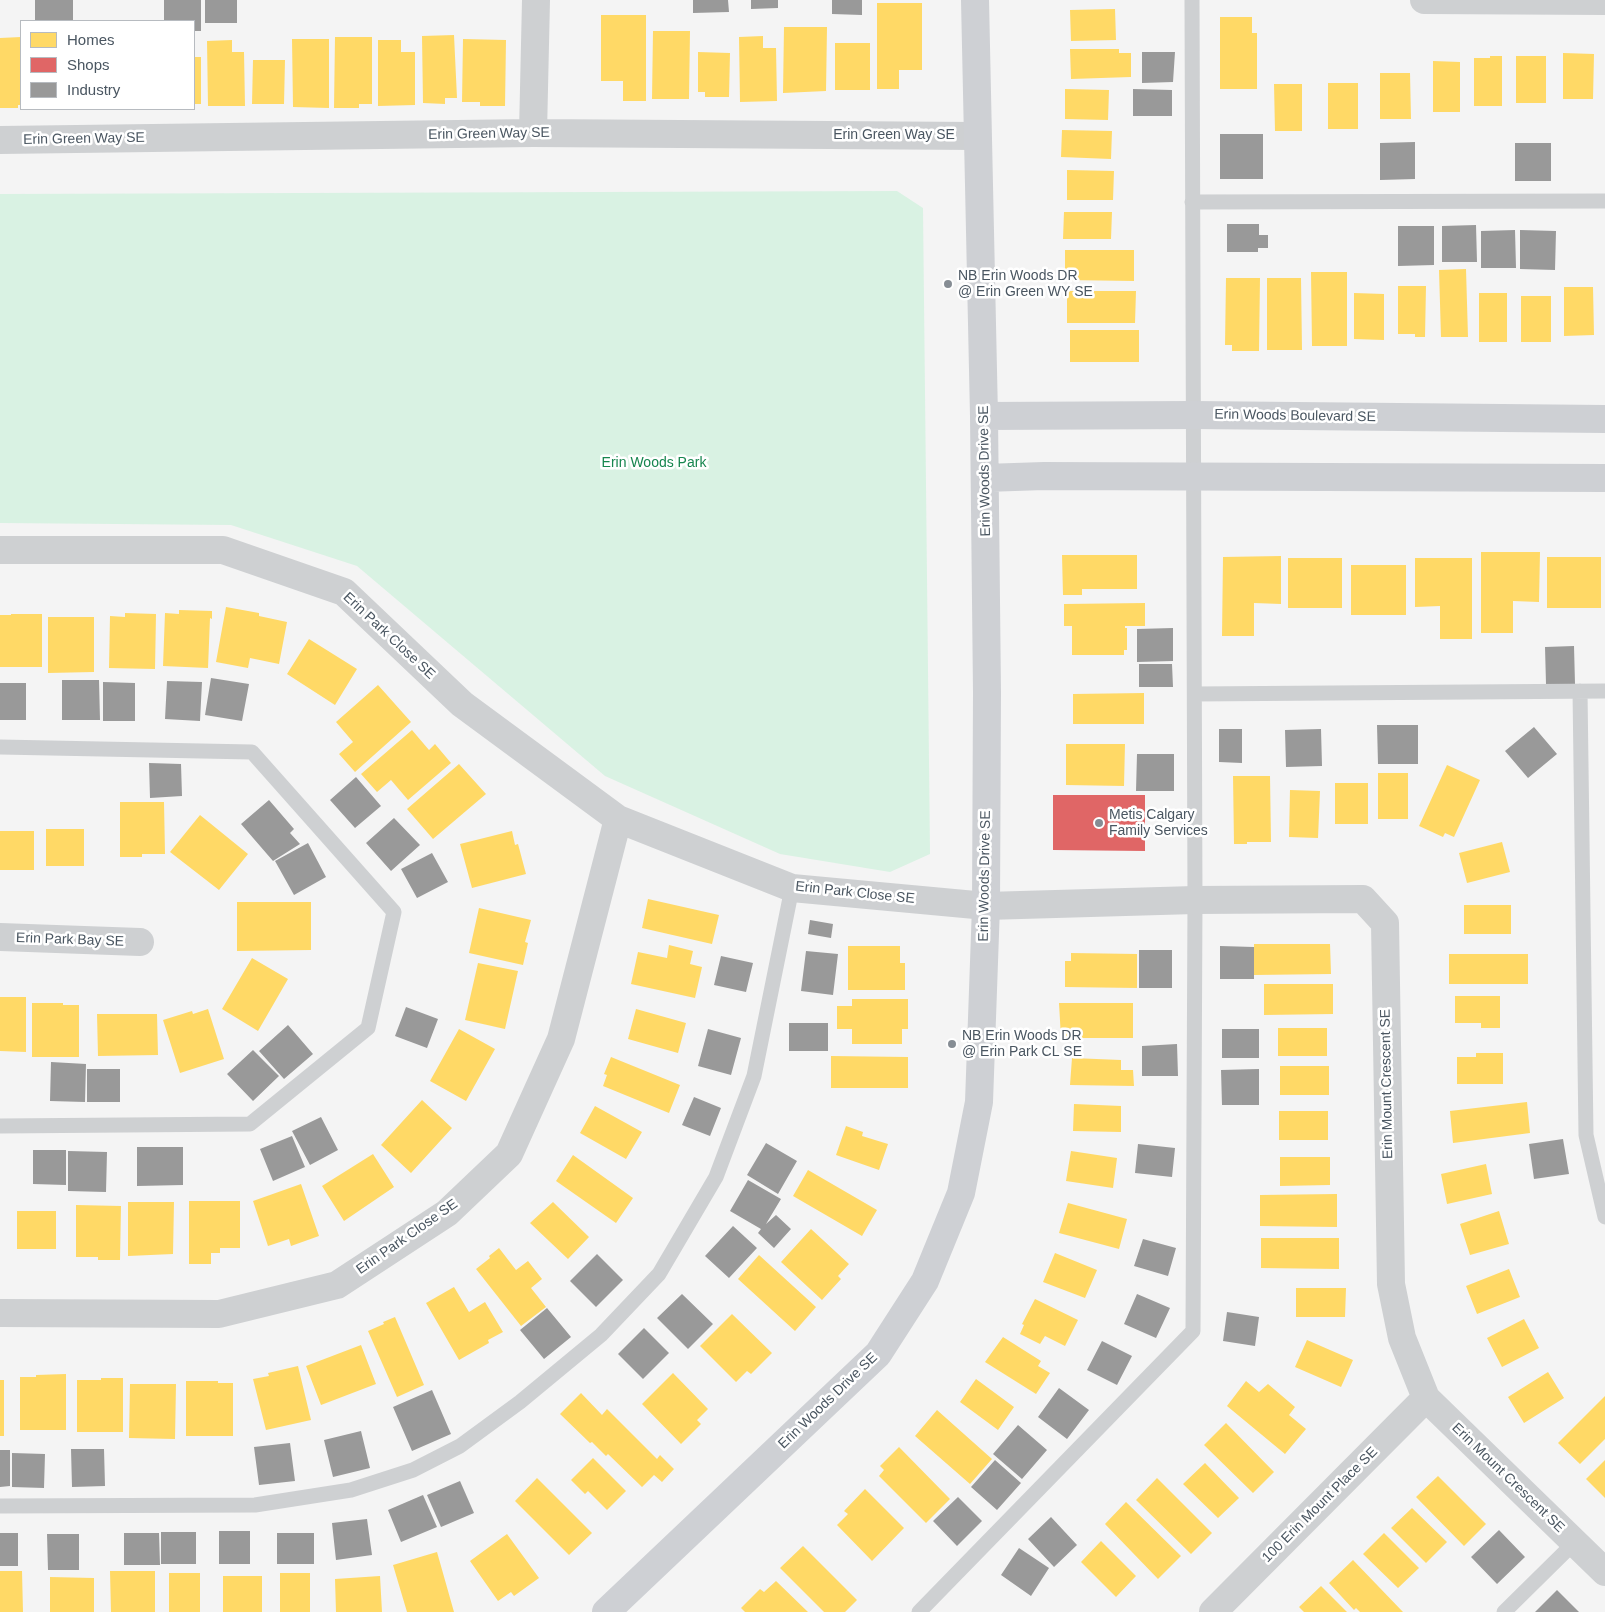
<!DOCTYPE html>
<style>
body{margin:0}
#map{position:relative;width:1605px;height:1612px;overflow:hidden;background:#f4f4f4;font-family:Helvetica,sans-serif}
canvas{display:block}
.legend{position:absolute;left:20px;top:20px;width:175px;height:90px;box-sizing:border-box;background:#fff;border:1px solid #b7bbc0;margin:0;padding:6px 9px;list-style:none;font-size:15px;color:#4a5661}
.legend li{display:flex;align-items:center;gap:10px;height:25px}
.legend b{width:25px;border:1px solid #b7bbc0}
</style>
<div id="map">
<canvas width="1605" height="1612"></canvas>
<ul class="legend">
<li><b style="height:14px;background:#ffd966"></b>Homes</li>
<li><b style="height:14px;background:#e06666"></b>Shops</li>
<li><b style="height:14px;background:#999"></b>Industry</li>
</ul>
</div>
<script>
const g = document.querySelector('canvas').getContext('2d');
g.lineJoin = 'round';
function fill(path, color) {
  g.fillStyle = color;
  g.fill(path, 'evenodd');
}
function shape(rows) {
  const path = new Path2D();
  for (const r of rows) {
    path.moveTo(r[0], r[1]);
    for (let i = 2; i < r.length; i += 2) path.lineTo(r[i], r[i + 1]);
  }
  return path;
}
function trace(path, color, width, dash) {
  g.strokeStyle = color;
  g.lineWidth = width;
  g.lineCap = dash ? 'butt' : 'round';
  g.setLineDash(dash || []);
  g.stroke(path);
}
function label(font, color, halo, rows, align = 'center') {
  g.font = font + ' Helvetica,sans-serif';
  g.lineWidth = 5;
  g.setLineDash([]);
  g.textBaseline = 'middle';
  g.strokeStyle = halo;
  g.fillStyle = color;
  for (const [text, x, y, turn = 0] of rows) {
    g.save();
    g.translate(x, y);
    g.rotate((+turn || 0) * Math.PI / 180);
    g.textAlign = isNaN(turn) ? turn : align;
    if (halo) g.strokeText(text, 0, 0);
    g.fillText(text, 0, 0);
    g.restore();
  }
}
fill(shape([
 [897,191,923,208,930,854,890,872,780,854,605,776,357,566,231,525,0,523,0,194]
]), '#d9f2e3');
fill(shape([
 [877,3,922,3,922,70,899,70,899,89,877,89],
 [1115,9,1116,40,1071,41,1070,10],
 [601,15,646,15,646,101,623,101,623,81,601,81],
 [1220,17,1252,17,1252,33,1257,33,1257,89,1220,89],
 [784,27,827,27,826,91,783,93],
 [653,31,690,31,689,99,652,99],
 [454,35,457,98,445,98,445,104,423,103,422,36],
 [763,36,763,48,776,48,777,101,740,102,739,37],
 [21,37,21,105,18,105,18,108,0,108,0,38],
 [335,37,372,37,372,104,359,104,359,108,334,108],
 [292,39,329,39,329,108,293,107],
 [463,39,506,40,505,106,480,106,480,102,462,102],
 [232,40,232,52,244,52,245,106,208,106,207,41],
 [378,40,401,40,401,52,415,52,415,105,378,106],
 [835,43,870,43,870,90,835,90],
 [1070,49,1119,49,1119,53,1131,53,1131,77,1071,79],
 [698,52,730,53,729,97,705,97,705,92,698,92],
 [1563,53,1594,54,1593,99,1563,99],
 [1490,56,1502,56,1502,106,1474,106,1474,58,1490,58],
 [1516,56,1546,56,1546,103,1516,103],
 [194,57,201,57,201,104,194,104],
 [253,60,285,60,284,104,252,104],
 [1433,61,1460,62,1460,112,1433,112],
 [1380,73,1410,73,1411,119,1380,119],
 [1328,83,1358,83,1358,129,1328,129],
 [1274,84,1302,84,1302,131,1275,131],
 [1065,89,1109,90,1108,120,1065,119],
 [1062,130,1112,131,1111,159,1061,157],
 [1067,170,1114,171,1113,200,1067,200],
 [1064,212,1112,212,1111,239,1063,239],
 [1065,250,1134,250,1134,281,1065,280],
 [1466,269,1468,337,1441,337,1439,270],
 [1311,272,1347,272,1347,346,1312,346],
 [1226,278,1260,278,1259,351,1232,351,1232,345,1225,345],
 [1267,278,1301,278,1302,350,1267,350],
 [1398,286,1426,286,1425,337,1415,337,1415,334,1398,334],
 [1564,287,1593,287,1594,335,1564,336],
 [1067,291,1136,291,1135,323,1067,323],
 [1354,293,1384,294,1384,340,1354,339],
 [1479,293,1507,293,1507,342,1479,342],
 [1521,296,1551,296,1551,342,1521,342],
 [1070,330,1139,330,1139,362,1070,362],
 [1481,552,1540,552,1539,602,1513,601,1513,633,1481,633],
 [1062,555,1137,555,1137,589,1082,589,1082,595,1063,595],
 [1281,556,1281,604,1254,603,1254,636,1222,636,1223,557],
 [1547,557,1601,557,1601,608,1547,608],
 [1288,558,1342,558,1342,608,1288,608],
 [1415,558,1472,558,1472,639,1440,639,1440,606,1415,607],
 [1351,565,1406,565,1406,615,1351,615],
 [1145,603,1145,626,1125,626,1125,628,1127,628,1127,650,1124,650,1124,655,1072,655,1072,626,1064,626,1064,604],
 [226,607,259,613,259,616,287,622,279,664,250,658,248,668,216,662],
 [179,610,212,611,212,619,210,618,208,668,163,666,165,613,179,614],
 [125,613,156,614,155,669,109,668,110,616,125,617],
 [11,614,42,614,42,667,0,667,0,615,11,615],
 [48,617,94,617,94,672,48,673],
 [309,639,357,669,335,705,287,674],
 [378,685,411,722,355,772,339,754,353,742,336,722],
 [1144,693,1144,724,1073,724,1073,694],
 [412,730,429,750,435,744,451,763,408,800,391,780,377,792,361,774],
 [1066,744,1125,744,1124,786,1066,785],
 [459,764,486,794,433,839,407,809],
 [1447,765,1480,780,1454,837,1445,833,1443,837,1419,826],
 [1378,773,1408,773,1408,819,1378,819],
 [1233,776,1270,776,1271,842,1247,842,1247,844,1234,844],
 [1335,783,1368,783,1368,824,1335,824],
 [1290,790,1320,791,1318,838,1289,837],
 [120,802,164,802,165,854,142,854,142,857,120,857],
 [200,815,248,854,219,890,170,852],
 [46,829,84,829,84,866,46,866],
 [0,831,34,831,34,870,0,870],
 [512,831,515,845,518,844,526,874,472,888,460,844],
 [1502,842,1510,872,1467,883,1459,853],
 [648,899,719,915,712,944,642,928],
 [237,902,311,902,311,950,237,951],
 [1464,905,1511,905,1511,934,1464,934],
 [479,908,531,920,525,942,528,943,523,965,469,953],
 [1254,944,1330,944,1331,974,1254,975],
 [669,945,693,951,690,964,702,967,695,998,631,984,638,952,667,958],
 [848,946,900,946,900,963,905,963,905,990,848,990],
 [1071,953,1137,954,1137,988,1065,987,1065,961,1071,961],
 [1449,954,1528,954,1528,984,1449,984],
 [252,958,288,979,258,1031,222,1009],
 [478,963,518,971,505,1029,465,1020],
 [1264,984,1333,984,1333,1014,1264,1015],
 [1455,996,1500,996,1500,1028,1481,1028,1481,1023,1455,1023],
 [0,997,26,997,26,1052,0,1051],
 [852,999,908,999,908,1029,902,1029,902,1044,852,1044,852,1029,837,1029,837,1006,852,1006],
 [32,1003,63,1003,63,1005,79,1005,79,1057,32,1057],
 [1059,1003,1133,1003,1133,1038,1061,1038],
 [208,1009,224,1059,180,1073,163,1020,192,1011,193,1014],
 [636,1009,686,1023,678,1053,628,1039],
 [97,1014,157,1014,158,1055,98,1056],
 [1278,1028,1327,1028,1327,1056,1278,1056],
 [459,1029,495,1049,466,1101,430,1081],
 [1476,1053,1503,1053,1503,1084,1457,1084,1457,1057,1476,1057],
 [831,1056,908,1057,908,1088,831,1088],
 [611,1057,680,1085,669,1113,603,1086,607,1075,604,1074],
 [1072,1058,1121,1060,1121,1070,1133,1070,1134,1086,1070,1085],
 [1280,1066,1329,1066,1329,1095,1280,1095],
 [422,1100,452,1128,411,1173,381,1145],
 [1527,1102,1530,1133,1453,1143,1450,1111],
 [1074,1104,1121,1106,1121,1132,1073,1131],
 [595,1106,642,1132,626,1159,580,1133],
 [1279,1111,1328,1111,1328,1140,1279,1140],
 [846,1126,863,1132,862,1136,888,1144,879,1170,836,1155],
 [1071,1151,1117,1158,1113,1188,1066,1181],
 [373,1154,394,1187,344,1221,322,1186],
 [573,1155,633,1198,616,1223,556,1181],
 [1280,1157,1330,1157,1330,1185,1280,1186],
 [1486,1164,1492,1194,1447,1204,1441,1174],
 [808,1170,877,1210,862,1236,793,1196],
 [301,1184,319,1236,291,1246,289,1239,268,1246,253,1201],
 [1337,1194,1337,1227,1260,1226,1260,1195],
 [189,1201,240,1201,240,1248,220,1248,220,1253,211,1253,211,1264,189,1264],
 [128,1202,174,1202,173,1254,128,1256],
 [553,1202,589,1237,568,1259,530,1223],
 [1068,1203,1127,1219,1119,1249,1059,1233],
 [76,1205,121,1206,120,1260,98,1260,98,1257,76,1257],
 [17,1211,56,1211,56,1249,17,1249],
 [1499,1211,1509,1244,1470,1255,1460,1224],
 [811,1229,849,1264,838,1276,841,1279,822,1300,781,1262],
 [1261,1238,1339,1238,1339,1269,1261,1268],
 [499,1248,516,1270,528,1261,542,1279,531,1288,546,1307,521,1326,476,1269,490,1258,489,1256],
 [1055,1253,1097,1270,1085,1298,1043,1282],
 [759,1255,816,1307,795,1331,738,1279],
 [1509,1269,1520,1297,1477,1314,1466,1286],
 [454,1287,469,1312,485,1302,503,1332,488,1340,489,1343,459,1360,426,1303],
 [1296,1288,1346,1288,1345,1317,1296,1317],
 [1035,1299,1078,1320,1065,1346,1045,1336,1040,1344,1020,1334,1024,1325,1022,1324],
 [732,1314,772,1353,751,1374,747,1371,736,1382,700,1346],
 [395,1317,424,1385,397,1397,368,1331,384,1324,383,1322],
 [1524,1319,1539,1348,1502,1367,1487,1338],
 [1003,1337,1041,1361,1038,1366,1050,1373,1036,1394,985,1362],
 [1307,1340,1353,1360,1341,1387,1295,1367],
 [361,1345,376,1384,321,1405,306,1366],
 [298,1366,311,1420,266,1430,253,1379,269,1376,268,1373],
 [1548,1372,1564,1398,1524,1423,1508,1397],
 [673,1373,708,1409,697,1420,701,1424,681,1444,642,1404],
 [66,1374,66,1430,20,1430,20,1377,36,1377,36,1375],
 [101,1378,123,1378,123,1432,77,1432,77,1380,101,1380],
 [976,1379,1014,1407,998,1430,960,1402],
 [0,1380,4,1380,4,1436,0,1436],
 [186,1381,218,1381,218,1383,233,1383,233,1436,186,1436],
 [1246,1381,1259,1392,1268,1384,1295,1407,1289,1415,1306,1429,1285,1454,1227,1406],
 [130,1384,176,1384,175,1439,129,1438],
 [581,1393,602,1415,607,1409,657,1459,660,1455,674,1469,662,1482,654,1475,642,1487,608,1454,606,1456,592,1442,590,1443,560,1414],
 [1605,1396,1605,1439,1580,1464,1558,1443],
 [937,1410,992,1459,970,1484,915,1436],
 [1226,1423,1274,1472,1253,1493,1204,1445],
 [899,1447,950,1499,926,1523,879,1476,884,1470,880,1466],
 [593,1458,626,1491,607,1510,588,1491,585,1494,571,1480],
 [1605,1460,1605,1498,1586,1479],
 [1205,1463,1239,1498,1218,1518,1183,1484],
 [1438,1476,1486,1524,1464,1546,1416,1497],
 [537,1478,592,1533,569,1555,515,1501],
 [1157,1478,1212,1533,1191,1554,1136,1500],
 [865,1489,904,1528,872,1561,837,1525,848,1514,844,1511],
 [1126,1502,1181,1556,1158,1579,1105,1524],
 [1412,1508,1447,1542,1426,1563,1391,1528],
 [1384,1533,1419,1568,1398,1588,1363,1554],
 [507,1534,539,1578,514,1596,511,1592,498,1601,470,1561],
 [1101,1541,1136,1576,1116,1597,1081,1562],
 [803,1546,857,1600,845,1612,824,1612,780,1568],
 [437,1552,454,1612,407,1612,393,1565],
 [1353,1560,1403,1612,1360,1612,1356,1608,1354,1610,1329,1583],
 [0,1571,22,1571,23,1612,0,1612],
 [110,1571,155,1571,155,1612,111,1612],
 [169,1573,200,1573,200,1612,169,1612],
 [280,1573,310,1573,310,1612,280,1612],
 [223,1576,262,1576,262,1612,223,1612],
 [380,1576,382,1612,336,1612,335,1579],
 [50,1577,94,1578,94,1612,50,1612],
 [776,1581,808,1612,745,1612,741,1608,760,1589,764,1592],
 [1321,1586,1347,1612,1304,1612,1299,1607]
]), '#ffd966');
fill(shape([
 [1053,795,1145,795,1145,851,1053,850]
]), '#e06666');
fill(shape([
 [35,0,73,0,73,21,35,21],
 [164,0,201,0,201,31,194,31,194,21,164,21],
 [205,0,237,0,237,23,205,23],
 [693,0,728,0,729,12,693,13],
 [751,0,778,0,778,8,751,9],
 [832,0,862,0,862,15,832,14],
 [1142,52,1175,52,1173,82,1142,83],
 [1133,89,1172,90,1172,116,1133,116],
 [1220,134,1263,134,1263,179,1220,179],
 [1415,142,1415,179,1380,180,1380,143],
 [1515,143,1551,143,1551,181,1515,181],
 [1227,224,1259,224,1259,235,1268,235,1268,248,1258,248,1258,252,1227,252],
 [1476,225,1477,262,1442,262,1442,226],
 [1398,226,1434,226,1434,265,1398,266],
 [1515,230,1516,268,1481,268,1481,231],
 [1520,230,1556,231,1555,270,1520,269],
 [1173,628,1173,661,1137,662,1137,629],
 [1574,646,1575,684,1546,684,1545,647],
 [1139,664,1172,664,1173,687,1139,687],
 [211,678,249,684,242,721,205,715],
 [62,680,99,680,100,720,62,720],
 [167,681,202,682,200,721,165,719],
 [103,682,135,683,135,721,103,721],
 [0,683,26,683,26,720,0,720],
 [1377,725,1418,725,1418,764,1378,764],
 [1534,727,1557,754,1528,778,1505,751],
 [1219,729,1242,729,1242,763,1219,762],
 [1321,729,1322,766,1286,767,1285,730],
 [1137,754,1174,754,1174,791,1136,791],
 [149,763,181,764,182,796,150,798],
 [356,777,381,806,355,828,330,800],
 [269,800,294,829,290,833,300,844,273,861,241,824],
 [394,818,420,845,391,871,366,843],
 [308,843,326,877,294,895,275,861],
 [432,853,448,882,417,898,401,869],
 [810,920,833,924,831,938,808,934],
 [1220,946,1254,947,1254,979,1220,979],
 [1139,950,1172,950,1172,988,1139,988],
 [806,951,838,954,833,995,801,991],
 [721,956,753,963,746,992,714,985],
 [406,1007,438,1019,427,1048,395,1036],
 [789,1023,828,1023,828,1051,789,1051],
 [288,1025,313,1054,284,1079,259,1051],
 [708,1029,741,1038,731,1075,698,1066],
 [1222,1029,1259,1029,1259,1058,1222,1058],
 [1177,1044,1178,1076,1142,1076,1142,1046],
 [253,1050,279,1076,253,1101,227,1074],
 [51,1062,86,1064,85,1102,50,1101],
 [87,1069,120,1069,120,1102,87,1102],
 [1259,1069,1259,1105,1222,1105,1221,1070],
 [694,1097,721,1108,710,1136,682,1125],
 [321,1117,338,1150,310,1165,292,1131],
 [292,1136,305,1167,273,1181,260,1149],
 [1563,1139,1569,1174,1534,1179,1529,1144],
 [766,1143,797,1161,778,1194,747,1175],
 [1138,1144,1175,1148,1172,1177,1135,1173],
 [137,1147,183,1147,183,1185,137,1186],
 [33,1150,66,1150,66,1185,33,1184],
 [68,1151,107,1152,106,1192,68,1191],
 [748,1180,781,1199,766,1224,776,1215,791,1229,774,1248,758,1233,761,1229,730,1211],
 [733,1226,757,1248,729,1278,705,1256],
 [1143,1239,1176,1248,1168,1276,1134,1266],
 [597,1254,623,1280,596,1307,570,1281],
 [682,1294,713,1324,688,1349,657,1318],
 [1137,1294,1170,1308,1156,1338,1124,1324],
 [547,1308,571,1337,544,1359,520,1330],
 [1227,1312,1259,1317,1255,1346,1223,1341],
 [644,1328,669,1353,643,1379,618,1354],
 [1102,1341,1132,1356,1117,1385,1087,1370],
 [1059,1388,1089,1410,1067,1439,1038,1417],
 [432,1390,451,1434,412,1451,393,1407],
 [1018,1425,1047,1450,1022,1479,993,1454],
 [361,1431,370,1468,333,1477,324,1440],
 [290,1443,295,1481,259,1485,254,1447],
 [71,1449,104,1449,105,1486,72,1487],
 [0,1450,10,1450,10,1486,0,1487],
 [12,1453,45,1454,44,1488,12,1487],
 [995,1460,1021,1483,997,1510,971,1487],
 [460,1481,474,1513,441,1527,427,1495],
 [423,1495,437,1527,401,1542,388,1510],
 [958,1497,982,1521,957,1546,933,1521],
 [1051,1517,1077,1545,1054,1567,1028,1539],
 [367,1519,372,1555,336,1560,332,1523],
 [1499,1530,1525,1557,1497,1584,1471,1557],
 [219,1531,250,1531,250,1564,219,1564],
 [161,1532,196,1532,196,1564,161,1564],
 [0,1533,18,1533,18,1566,0,1566],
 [124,1533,159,1533,160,1565,124,1565],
 [277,1533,314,1533,314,1564,277,1564],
 [47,1534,79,1534,79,1570,48,1570],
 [1019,1548,1049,1568,1031,1596,1001,1575],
 [1557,1590,1579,1612,1535,1612]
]), '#999');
trace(shape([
 [1192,202,1605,201],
 [1580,691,1586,1135,1605,1217],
 [1195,694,1605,691],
 [0,747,252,752,394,912,368,1028,250,1124,0,1126],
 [0,1506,255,1505,351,1490,413,1470,460,1446,520,1402,601,1335,659,1274,716,1177,754,1076,792,888],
 [919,1612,1193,1331,1195,900,1192,0],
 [1504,1612,1575,1542]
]), '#ced0d2', 15);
trace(shape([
 [1424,0,1605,1],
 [533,133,536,0],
 [0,140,533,133,977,136],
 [0,550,223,550,344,592,462,704,618,819,792,888,986,906,1195,900,1363,899,1385,923,1391,1284,1402,1338,1426,1398,1605,1572],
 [0,937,140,942],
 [0,1313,219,1314,337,1285,447,1213,509,1154,561,1039,618,819],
 [1213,1612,1426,1398]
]), '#ced0d2', 28);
trace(shape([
 [984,416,1193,415,1605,419],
 [985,478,1044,476,1605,478],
 [606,1612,878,1354,925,1281,961,1193,979,1102,986,906,987,693,984,416,975,0]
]), '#ced0d4', 28);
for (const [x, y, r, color] of [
 [948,284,5,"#868d94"],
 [1099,823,5,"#868d94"],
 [952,1044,5,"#868d94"]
]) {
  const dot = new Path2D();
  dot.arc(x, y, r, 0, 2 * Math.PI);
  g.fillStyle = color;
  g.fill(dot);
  trace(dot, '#fff', 2);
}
label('14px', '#4a5661', '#fff', [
 ["Erin Green Way SE",489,134,-1],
 ["Erin Green Way SE",894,135],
 ["Erin Green Way SE",84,139,-1],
 ["Erin Woods Boulevard SE",1295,416,1],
 ["Erin Woods Drive SE",985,471,-91],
 ["Erin Park Close SE",389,636,43],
 ["Erin Woods Drive SE",985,876,-89],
 ["Erin Park Close SE",855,893,6],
 ["Erin Park Bay SE",70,940,2],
 ["Erin Mount Crescent SE",1387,1084,-91],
 ["Erin Park Close SE",407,1237,-35],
 ["Erin Woods Drive SE",828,1401,-44],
 ["Erin Mount Crescent SE",1508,1478,44],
 ["100 Erin Mount Place SE",1320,1505,-45]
]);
label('14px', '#4a5661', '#fff', [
 ["NB Erin Woods DR",958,276],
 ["@ Erin Green WY SE",958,292],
 ["Metis Calgary",1109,815],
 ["Family Services",1109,831],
 ["NB Erin Woods DR",962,1036],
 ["@ Erin Park CL SE",962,1052]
], 'left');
label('14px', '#17864f', '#fff', [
 ["Erin Woods Park",654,463]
]);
</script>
